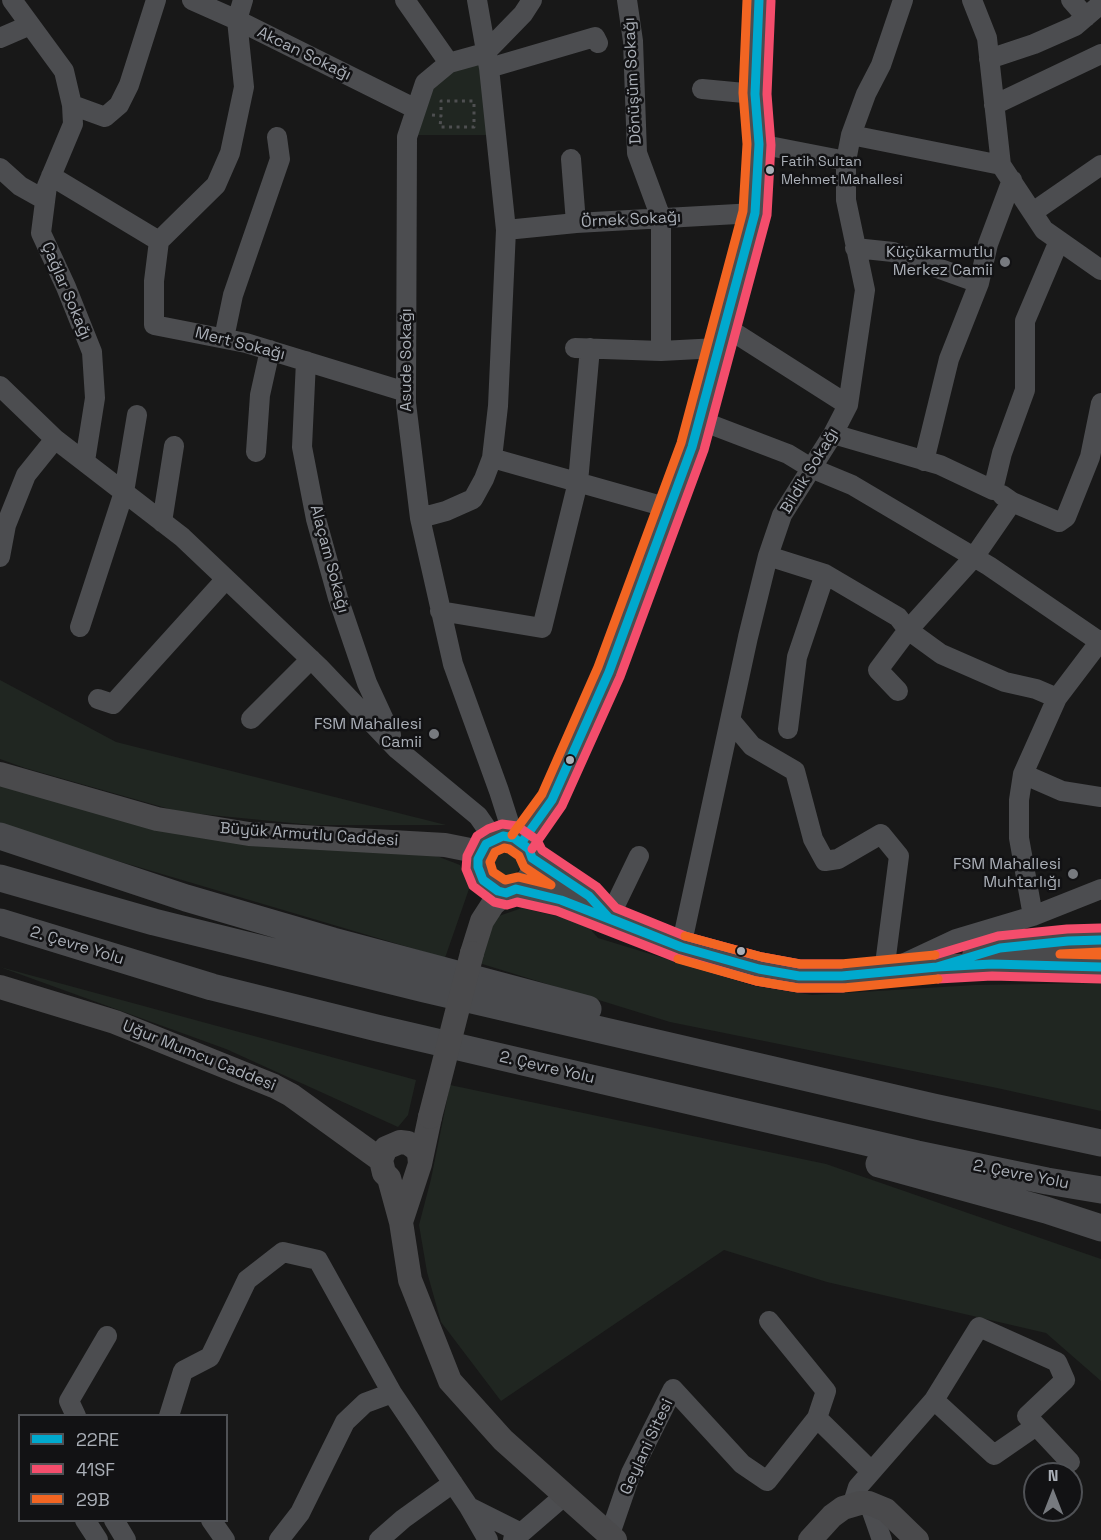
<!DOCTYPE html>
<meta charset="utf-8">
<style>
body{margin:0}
#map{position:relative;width:1101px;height:1540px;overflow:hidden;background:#181818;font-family:"Space Grotesk",sans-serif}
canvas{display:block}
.legend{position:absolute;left:18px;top:1414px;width:210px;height:108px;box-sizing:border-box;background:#121214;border:2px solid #4f5155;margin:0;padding:8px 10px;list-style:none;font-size:18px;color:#aaafb7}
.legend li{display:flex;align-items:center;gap:12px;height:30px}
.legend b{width:30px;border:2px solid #4f5155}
.north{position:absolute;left:1023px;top:1462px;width:60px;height:60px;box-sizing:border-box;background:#121214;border:2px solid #4f5155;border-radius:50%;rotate:0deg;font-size:16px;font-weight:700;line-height:24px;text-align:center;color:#aaafb7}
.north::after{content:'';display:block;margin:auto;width:21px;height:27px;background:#777a7f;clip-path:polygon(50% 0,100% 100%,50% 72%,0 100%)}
</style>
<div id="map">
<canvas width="1101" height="1540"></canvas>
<ul class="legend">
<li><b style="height:8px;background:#00a9ce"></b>22RE</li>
<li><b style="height:8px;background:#f44d6c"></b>41SF</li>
<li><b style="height:8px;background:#f26522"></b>29B</li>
</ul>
<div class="north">N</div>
</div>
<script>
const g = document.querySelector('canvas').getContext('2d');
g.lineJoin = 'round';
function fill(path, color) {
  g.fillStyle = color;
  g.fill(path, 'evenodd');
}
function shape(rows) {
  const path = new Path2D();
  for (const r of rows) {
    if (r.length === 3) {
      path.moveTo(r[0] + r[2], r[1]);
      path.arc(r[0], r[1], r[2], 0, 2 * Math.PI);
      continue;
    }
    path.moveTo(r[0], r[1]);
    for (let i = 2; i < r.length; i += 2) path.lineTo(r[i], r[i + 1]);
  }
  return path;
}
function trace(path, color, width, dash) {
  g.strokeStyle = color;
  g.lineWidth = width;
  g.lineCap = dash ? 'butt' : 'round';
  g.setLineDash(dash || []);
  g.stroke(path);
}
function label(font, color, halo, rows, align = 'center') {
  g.font = font + ' "Space Grotesk",sans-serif';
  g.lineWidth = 5;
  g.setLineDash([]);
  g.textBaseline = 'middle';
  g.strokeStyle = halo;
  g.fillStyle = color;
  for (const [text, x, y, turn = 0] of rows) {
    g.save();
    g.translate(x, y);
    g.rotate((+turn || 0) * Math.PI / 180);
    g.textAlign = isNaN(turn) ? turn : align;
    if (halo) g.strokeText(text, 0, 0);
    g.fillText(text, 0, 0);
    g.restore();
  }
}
fill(shape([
 [478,59,490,135,414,135,431,86,457,65],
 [0,680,116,742,446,825,312,825,180,812,25,768,0,759],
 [0,783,434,855,460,865,470,886,445,958,0,826],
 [505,863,15],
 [522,908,585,923,598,938,755,986,812,995,975,985,1101,983,1101,1111,997,1088,670,1022,479,963,493,918],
 [0,967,416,1080,408,1115,398,1127,226,1049],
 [450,1085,826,1164,1101,1259,1101,1381,1046,1333,827,1282,724,1250,501,1401,441,1322,427,1272,419,1225,431,1179]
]), '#202621');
trace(shape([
 [432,115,441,116,441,101,474,101,474,127,440,127,441,116]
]), '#4e4f51', 3, [3, 4.5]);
trace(shape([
 [12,0,64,71,72,105,73,124,47,186,41,233,66,287,92,352,95,398,85,461],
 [192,0,237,20,416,109],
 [405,0,449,63],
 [627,0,633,41,637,153,661,218,661,351,718,348],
 [972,0,987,38,1001,165,1044,230,1101,270],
 [1071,0,1086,17],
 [0,38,30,25],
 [989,59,1034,44,1075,26,1101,4],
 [489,68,595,37,598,43],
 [702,89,755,94],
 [72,105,105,117,119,105,129,85,156,0],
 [994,105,1101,54],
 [851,135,1001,165],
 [759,144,846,161],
 [571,159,576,223],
 [0,168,20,186,45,200],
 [51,176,159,241],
 [1033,212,1101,165],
 [506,230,576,223,755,213],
 [159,241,154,281,154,325,246,343,406,392],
 [159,241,216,185,230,153,244,87,237,20,243,0],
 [855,248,893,252,979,283,949,359,924,461],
 [979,283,988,244,1012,180],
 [724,326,848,405],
 [224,338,233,295,280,159,277,137],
 [575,348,661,351],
 [306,361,302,447,316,519,338,598,367,683,391,735],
 [0,386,55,439,182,537,319,667,397,749,478,816,494,839],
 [699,420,788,454,811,468,852,485,989,566,1100,642],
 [833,434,940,465,993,490,1002,453,1025,390,1025,321,1059,241],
 [256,452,260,395,270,350],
 [492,458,669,508],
 [1002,495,1012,502,1059,522,1066,517,1090,457,1101,403],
 [420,518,446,511,473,499,484,479,492,458,498,406,506,230,489,68,477,0],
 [162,522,174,446],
 [768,556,825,574,898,617,908,630,941,654,1005,682,1036,689,1057,698],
 [0,557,6,525,26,475,55,439],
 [440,611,542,628,578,482,590,348],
 [80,627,124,492,137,415],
 [898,691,878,670,908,630,974,557,1012,502],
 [98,699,113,704,226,579],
 [251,719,311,659],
 [731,721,752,746,795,771,813,839,825,861,838,859,881,834,899,856,884,972],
 [788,729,797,657,825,574],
 [1023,774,1062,791,1101,797],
 [514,838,499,791,453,664,420,518,406,403,407,137,425,83,449,63,485,53,523,14,532,0],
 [522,842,552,800,609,672,692,447,755,213,759,144,755,94,759,0],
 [1033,916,1019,838,1019,800,1023,774,1057,698,1101,640],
 [609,918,639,856],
 [681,947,748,637,768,556,782,515,833,434,848,405,865,290,846,200,846,161,851,135,866,94,881,65,903,0],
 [894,968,956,939,1033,916,1101,889],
 [934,1400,994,1455,1036,1426],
 [76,1416,69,1401,107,1336],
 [169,1416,183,1371,210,1357,247,1280,283,1252,318,1260,392,1393,469,1507,488,1540],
 [817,1418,871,1471],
 [853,1503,858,1487,934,1400,979,1327,1057,1362,1065,1380,1027,1416,1070,1462],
 [869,1503,882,1540],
 [469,1507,521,1533],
 [85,1520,98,1540],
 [114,1520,126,1540],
 [211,1520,225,1540],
 [610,1534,631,1473,673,1389,742,1464,767,1481,817,1418,826,1391,769,1321],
 [279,1540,300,1513,345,1422,365,1403,392,1393],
 [379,1540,403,1519,453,1483],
 [513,1540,564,1496]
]), '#4c4d50', 20);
trace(shape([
 [0,774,157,819,249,834,445,845,480,852],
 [532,858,589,896,599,907],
 [516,889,561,900,681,947,759,969,799,976,842,976,937,967,992,964,1101,967],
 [472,953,482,921,493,904,506,893,524,884,530,877,533,868,532,858,529,849,514,838,503,836,494,839,486,844,480,852,478,867,483,880,490,887,498,891,506,893],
 [974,956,1000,948,1068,941,1101,940],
 [0,987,115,1022,274,1086,291,1095,381,1160],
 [420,1164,419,1153,415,1148,408,1143,400,1142,386,1148,381,1160,384,1173,389,1178,401,1222,410,1280,450,1381,503,1440,615,1540],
 [401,1222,420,1164,430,1117],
 [810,1540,832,1516,843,1508,860,1503,869,1503,886,1510,917,1540]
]), '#4a4a4c', 24);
trace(shape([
 [0,836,186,898,333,941,588,1009],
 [0,878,154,922,424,989,933,1107,1101,1143],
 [0,922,212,987,377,1028,917,1154,1047,1181,1101,1190],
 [879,1164,1046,1210,1101,1228]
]), '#494a4d', 27);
trace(shape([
 [430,1117,472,953]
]), '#4a4a4c', 24);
trace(shape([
 [503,836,514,838,529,849,532,858,589,896,609,918,681,947,561,900,516,889,506,893,498,891,483,880,478,867,478,859,486,844,503,836],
 [522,842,552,800,609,672,692,447,755,213,759,144,755,94,759,0],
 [681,947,759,969,799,976,842,976],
 [937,967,1000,948,1068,941,1101,940],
 [937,967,992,964,1101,967],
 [842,976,937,967],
 [842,976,937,967]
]), '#00a9ce', 9);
trace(shape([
 [532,849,562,806,620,677,704,450,767,215,771,145,767,94,771,1],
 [935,955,998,936,1067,929,1101,928],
 [841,964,800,964,762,957,685,936,616,908,597,887,542,850,537,840,517,826,502,824,488,829,477,836,467,856,466,869,473,886,494,902,507,905,517,902,557,911,677,958,756,981,798,988,843,988],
 [938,979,992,976,1101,979]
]), '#f44d6c', 9);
trace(shape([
 [512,835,542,794,598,667,681,443,743,211,747,144,743,93,747,0],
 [504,848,509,849,519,856,524,867,551,885,518,877,505,880,493,872,490,862,495,852,504,848],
 [685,936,762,957,800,964,841,964,935,955],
 [1101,952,1060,954,1101,955],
 [678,959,756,981,798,988,843,988,938,979]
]), '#f26522', 9);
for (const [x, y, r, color] of [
 [770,170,5,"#aaafb7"],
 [1005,262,6,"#777a7f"],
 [434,734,6,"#777a7f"],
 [570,760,5,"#aaafb7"],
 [1073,874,6,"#777a7f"],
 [741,951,5,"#aaafb7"]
]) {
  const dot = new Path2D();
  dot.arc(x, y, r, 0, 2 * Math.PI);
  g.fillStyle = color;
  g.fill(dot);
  trace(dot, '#121214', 2);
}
label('14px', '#aaafb7', '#121214', [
 ["Fatih Sultan",781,162],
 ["Mehmet Mahallesi",781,180]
], 'left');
label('16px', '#aaafb7', '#121214', [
 ["Akcan Sokağı",304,54,26],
 ["Dönüşüm Sokağı",633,81,-93],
 ["Örnek Sokağı",631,220,-3],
 ["Çağlar Sokağı",66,291,67],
 ["Mert Sokağı",240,344,14],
 ["Asude Sokağı",407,360,-90],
 ["Bildik Sokağı",810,471,-59],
 ["Alaçam Sokağı",329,559,75],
 ["Büyük Armutlu Caddesi",309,835,4],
 ["2. Çevre Yolu",77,946,17],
 ["Uğur Mumcu Caddesi",199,1056,22],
 ["2. Çevre Yolu",547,1068,13],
 ["2. Çevre Yolu",1021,1175,11],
 ["Geylani Sitesi",647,1447,-65]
]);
label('16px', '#aaafb7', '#121214', [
 ["Küçükarmutlu",993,253],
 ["Merkez Camii",993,271],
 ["FSM Mahallesi",422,725],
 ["Camii",422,743],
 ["FSM Mahallesi",1061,865],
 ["Muhtarlığı",1061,883]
], 'right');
</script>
